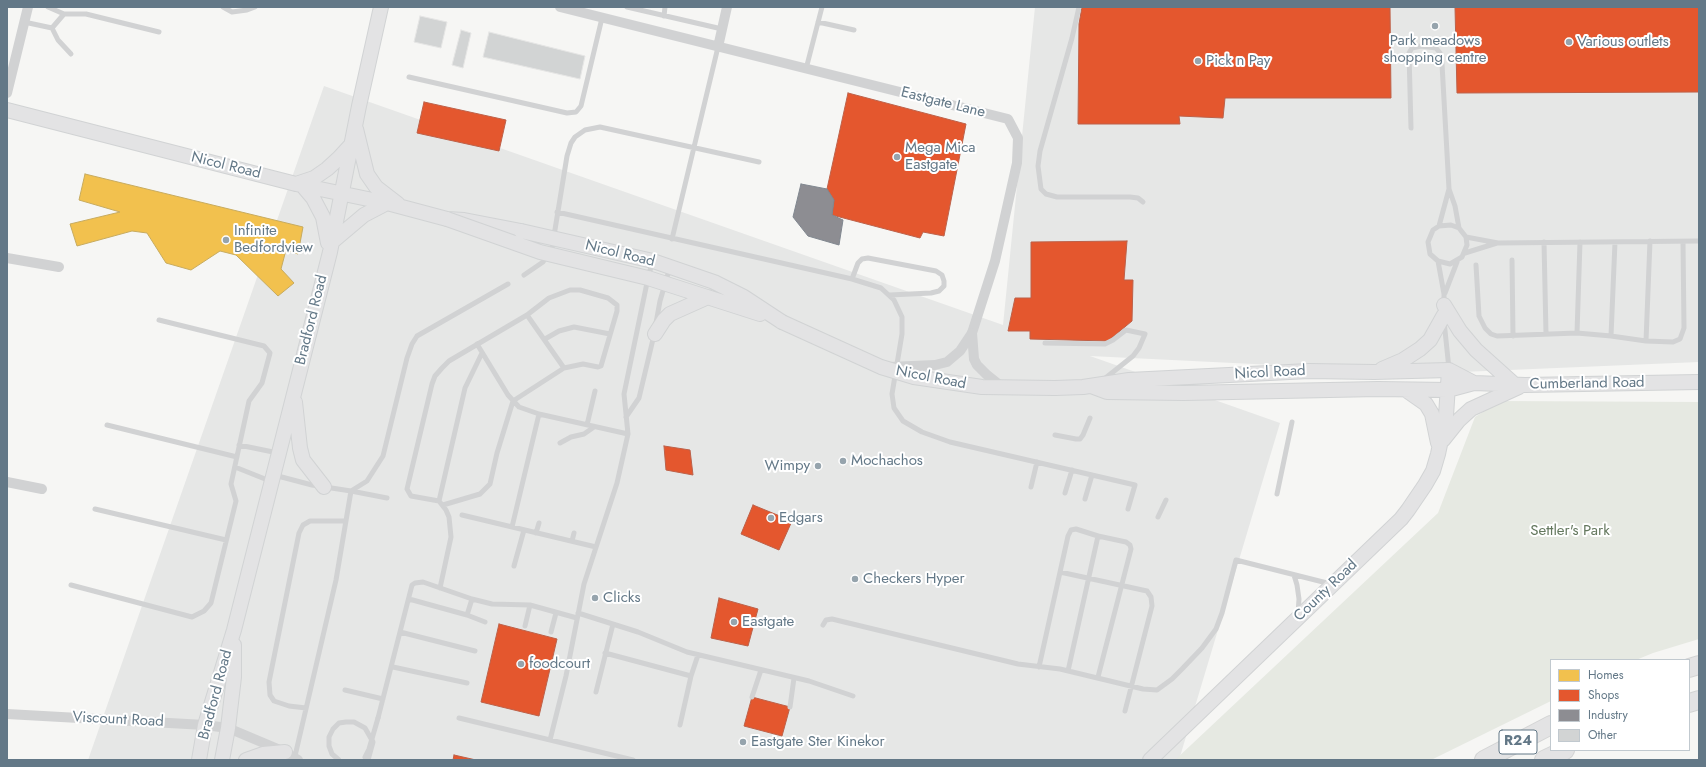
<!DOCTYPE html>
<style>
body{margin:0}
#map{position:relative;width:1706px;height:767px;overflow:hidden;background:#f6f6f4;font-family:Jost,sans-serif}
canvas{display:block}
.frame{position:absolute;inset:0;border:8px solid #637887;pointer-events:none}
.legend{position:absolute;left:1550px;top:659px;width:140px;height:92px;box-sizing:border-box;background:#fff;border:1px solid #c1c9cf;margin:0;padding:5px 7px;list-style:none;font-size:12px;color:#637887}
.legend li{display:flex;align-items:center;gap:8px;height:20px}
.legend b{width:20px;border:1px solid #c1c9cf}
</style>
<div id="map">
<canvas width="1706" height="767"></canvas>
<div class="frame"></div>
<ul class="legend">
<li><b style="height:11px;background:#f2c14e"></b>Homes</li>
<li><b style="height:11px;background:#e4572e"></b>Shops</li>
<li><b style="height:11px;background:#8d8d92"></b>Industry</li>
<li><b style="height:11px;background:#d2d4d4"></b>Other</li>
</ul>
</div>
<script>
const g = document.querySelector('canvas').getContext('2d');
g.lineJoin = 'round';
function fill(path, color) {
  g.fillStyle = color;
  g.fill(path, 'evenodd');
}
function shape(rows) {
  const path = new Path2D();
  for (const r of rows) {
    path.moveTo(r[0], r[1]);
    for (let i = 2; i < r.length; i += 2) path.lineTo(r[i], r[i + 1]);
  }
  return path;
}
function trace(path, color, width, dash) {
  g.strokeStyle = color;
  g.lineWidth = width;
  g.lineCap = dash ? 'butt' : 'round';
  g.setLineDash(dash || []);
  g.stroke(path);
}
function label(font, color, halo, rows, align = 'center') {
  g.font = font + ' Jost,sans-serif';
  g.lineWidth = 4;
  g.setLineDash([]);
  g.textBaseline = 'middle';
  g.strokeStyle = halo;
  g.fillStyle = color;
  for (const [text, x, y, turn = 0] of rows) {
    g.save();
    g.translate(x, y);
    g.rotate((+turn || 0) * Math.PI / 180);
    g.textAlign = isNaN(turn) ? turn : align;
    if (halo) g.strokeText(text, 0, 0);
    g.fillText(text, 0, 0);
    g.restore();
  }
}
fill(shape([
 [1035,7,1699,7,1699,362,1438,373,1090,356,1280,423,1179,760,88,760,324,86,1003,325]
]), '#e6e7e6');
fill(shape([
 [1500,401,1699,402,1699,639,1653,653,1636,660,1551,660,1551,701,1431,760,1175,760,1438,513,1475,417]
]), '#e6e9e2');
const homes = shape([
 [85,174,303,227,298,254,286,250,281,269,294,283,278,296,236,255,220,251,191,270,166,263,147,233,132,231,77,246,70,224,120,212,79,200,85,174]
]);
fill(homes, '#f2c14e');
trace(homes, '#c7ab5f', 1);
const shops = shape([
 [1082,7,1390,7,1391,98,1225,98,1223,118,1179,116,1180,124,1078,124,1079,24,1082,7],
 [1455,7,1699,7,1699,92,1457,93,1455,7],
 [848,93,966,124,944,236,923,232,920,238,832,215,834,200,827,189,848,93],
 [424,102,506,120,499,151,417,133,424,102],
 [1127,241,1124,280,1133,280,1132,321,1108,341,1030,339,1030,331,1008,331,1015,298,1031,298,1031,242,1127,241],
 [664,446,690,450,693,475,666,470,664,446],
 [753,505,792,521,779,550,741,534,753,505],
 [719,598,758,609,748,646,711,638,719,598],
 [499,624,557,639,539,716,481,702,499,624],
 [752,697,790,707,782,736,744,726,752,697],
 [454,755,476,760,453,760,454,755]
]);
fill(shops, '#e4572e');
trace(shops, '#bd6149', 1);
const industry = shape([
 [801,184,827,189,834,200,832,215,843,220,839,245,808,236,793,217,801,184]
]);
fill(industry, '#8d8d92');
trace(industry, '#80878f', 1);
const building = shape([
 [420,16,447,22,441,48,414,42,420,16],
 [461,30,471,33,463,68,452,65,461,30],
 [489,32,585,56,580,79,483,57,489,32]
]);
fill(building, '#d2d4d4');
trace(building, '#e5e5e4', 1);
const secondary = shape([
 [7,110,296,184,387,203,447,219,464,220,521,231],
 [356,129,367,174,376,187,398,204],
 [296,184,314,178,327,169,339,158,350,146],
 [302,185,313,198,323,217,328,243],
 [332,242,364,215,387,203],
 [653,261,714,282,744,297,782,322],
 [648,278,760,314],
 [1444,305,1460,331,1476,350,1515,385],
 [655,334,664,320,670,314,708,297],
 [1382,369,1403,360,1420,349,1430,340,1444,315],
 [1091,386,1107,392,1184,393,1378,389,1448,390,1474,383,1525,385,1699,382],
 [1055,388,1083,387,1129,380,1309,371,1374,372,1449,370,1474,383],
 [1406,390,1426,404,1432,414,1438,443],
 [295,402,300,448,303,460,324,487],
 [1443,440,1459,420,1471,409,1519,387],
 [199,760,205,725,234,630,330,252,359,106,381,7],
 [222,760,228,728,234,677,234,645],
 [246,760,263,754,285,752],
 [1150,760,1401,519,1408,510,1425,485,1433,471,1438,454,1446,416,1449,370]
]);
const highway = shape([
 [1689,668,1699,665],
 [1689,703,1699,700],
 [1484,760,1551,725],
 [1544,760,1565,750]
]);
trace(secondary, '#d1d3d4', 16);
trace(highway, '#d3d4d4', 20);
trace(shape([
 [48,7,64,14],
 [223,7,232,12,247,10,255,7],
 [627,7,722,29],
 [1079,7,1072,38,1040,151,1038,166,1041,189,1046,194,1057,197,1130,197,1138,198,1143,202],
 [664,16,665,7],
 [24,22,52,28,64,14,86,14,159,32],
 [818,22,854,30],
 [52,28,58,40,71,54],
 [806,69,822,7],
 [409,77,567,113,576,112,581,106,602,18],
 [1411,128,1409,53,1412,48,1421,46,1436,48,1440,53,1442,64,1449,189,1455,206,1459,228],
 [557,212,852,279,881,288,894,300,902,317,902,334,892,394,894,408,903,421,922,432,950,442,1135,485,1128,509],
 [1439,226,1449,189],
 [1466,237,1498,243,1699,241],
 [672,239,718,47],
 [1544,242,1546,334],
 [1465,253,1497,243],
 [1512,260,1513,336],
 [1438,261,1450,264,1462,257,1467,245,1466,237,1459,228,1451,225,1439,226,1433,230,1428,242,1430,254,1438,261,1444,294,1444,303],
 [1476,265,1479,316,1485,328,1491,334,1497,336,1577,333,1611,336,1646,341,1673,342,1680,339,1684,328,1683,242],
 [524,275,543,262,552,248,567,156,571,143,575,137,585,130,600,127,759,162],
 [852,279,858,263,862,259,868,258,936,271,942,275,944,281,944,286,939,291,931,293,890,295],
 [1445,293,1457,262],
 [1444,321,1449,369],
 [656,323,660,301,670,267],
 [1577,333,1580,242],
 [1611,336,1615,242],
 [545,339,559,331,574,327,610,334],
 [1646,341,1650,241],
 [1045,343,1105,344,1113,340,1126,330,1145,334,1139,348,1133,356,1103,380],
 [477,344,508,395,519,407,539,414,628,434],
 [626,417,639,398,654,335],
 [107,425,237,457],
 [587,425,595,391],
 [1055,435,1076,439,1080,439,1083,435,1090,418],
 [560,443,571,437,584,434,594,427],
 [239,445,278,453],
 [235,467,270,481],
 [274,475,312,485,351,491,367,481,383,456,407,358,412,344,417,336,508,284],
 [1031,487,1037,462],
 [1065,493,1072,470],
 [1277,494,1292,422],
 [1085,499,1092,475],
 [439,501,465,388,482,353],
 [443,505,480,494,490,484,497,453,513,401,564,368,583,364,598,367,601,366,617,311,617,305,608,298,580,290,570,290,549,298,527,315],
 [95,509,226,540],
 [462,515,596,547],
 [1158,517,1166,500],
 [512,527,539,414],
 [536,533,539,523],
 [572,541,574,533],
 [514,566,524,530],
 [1060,572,1147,591,1151,597,1152,606,1125,711],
 [1294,575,1297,585,1299,599,1298,614],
 [71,585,192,617,204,611,211,603,236,501,231,484,249,401,262,383,270,353,264,346,159,320],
 [440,588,451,537,449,517,446,510,439,501,411,496,407,489,432,384,435,376,442,368,449,361,527,315,564,368],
 [409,599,467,615,485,622],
 [578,613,638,632,687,652,809,681,853,696],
 [467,615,472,599],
 [823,625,826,620,832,619,1018,664,1060,669,1143,689,1157,690,1172,679,1182,669,1202,648,1216,629,1222,613,1236,560,1331,584],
 [525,626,530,605],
 [400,632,475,651],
 [551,632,556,613],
 [605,653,691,676,680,725],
 [393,667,467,683],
 [1039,667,1068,536,1071,530,1076,529,1098,536],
 [1068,671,1098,536,1126,542,1130,545,1131,549,1098,677],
 [691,676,698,655],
 [345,690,383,699],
 [596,692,613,624],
 [752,697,761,670],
 [790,707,794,678],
 [306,708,289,706,274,701,270,695,269,682,299,533,303,525,310,521,346,521],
 [378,718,412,585,415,583,423,582,472,599,492,604,530,605,577,618],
 [459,718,633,760],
 [550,740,566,676,584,584,617,483,628,434,624,394,648,278,652,263],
 [295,756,336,580,351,491,387,498],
 [339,760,332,754,329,746,329,737,333,729,339,723,346,722,354,722,365,728,373,742,368,760]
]), '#d1d2d3', 5);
trace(shape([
 [560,7,1008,119,1018,138,1017,163,995,261,972,333,974,359,977,365,987,375,1002,387],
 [718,47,727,7],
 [7,93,28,7],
 [7,258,59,267],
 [7,482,42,489],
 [7,714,205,725,228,728,285,752,298,760]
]), '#d1d2d3', 10);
trace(secondary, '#e3e3e4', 14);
trace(highway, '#e3e3e4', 18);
const secondaryBridge = shape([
 [447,219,540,252,648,278],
 [521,231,653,261],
 [782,322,881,367,914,377,982,387,1055,388]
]);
trace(secondaryBridge, '#d1d3d4', 16, []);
trace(shape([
 [365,757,369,749,378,718]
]), '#d1d2d3', 5);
trace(shape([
 [889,367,935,365,947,362,960,351,972,333]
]), '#d1d2d3', 10);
trace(secondaryBridge, '#e3e3e4', 14);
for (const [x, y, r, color] of [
 [1435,26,4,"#96a4ad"],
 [1569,42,4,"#96a4ad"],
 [1198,61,4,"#96a4ad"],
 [897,157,4,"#96a4ad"],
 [226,240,4,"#96a4ad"],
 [843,461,4,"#96a4ad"],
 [818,466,4,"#96a4ad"],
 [771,518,4,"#96a4ad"],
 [855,579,4,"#96a4ad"],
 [595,598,4,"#96a4ad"],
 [734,622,4,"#96a4ad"],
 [521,664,4,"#96a4ad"],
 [743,742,4,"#96a4ad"]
]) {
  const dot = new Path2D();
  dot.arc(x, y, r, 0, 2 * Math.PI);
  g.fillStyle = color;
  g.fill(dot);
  trace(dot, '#fff', 1.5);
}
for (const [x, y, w] of [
 [1518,742,38]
]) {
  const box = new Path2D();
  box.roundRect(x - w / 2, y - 12, w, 24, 3);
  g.fillStyle = '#fff';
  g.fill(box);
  trace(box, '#637887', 1);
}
label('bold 14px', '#637887', null, [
 ["R24",1518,742]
]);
label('15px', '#637887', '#fff', [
 ["Park meadows",1435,41,"center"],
 ["shopping centre",1435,58,"center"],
 ["Various outlets",1577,42],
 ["Pick n Pay",1206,61],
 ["Mega Mica",905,148],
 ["Eastgate",905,165],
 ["Infinite",234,231],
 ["Bedfordview",234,248],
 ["Mochachos",851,461],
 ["Wimpy",810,466,"right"],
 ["Edgars",779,518],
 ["Checkers Hyper",863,579],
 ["Clicks",603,598],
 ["Eastgate",742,622],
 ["foodcourt",529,664],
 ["Eastgate Ster Kinekor",751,742]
], 'left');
label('15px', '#637887', '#fff', [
 ["Eastgate Lane",943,103,14],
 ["Nicol Road",226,166,14],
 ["Nicol Road",620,254,14],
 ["Bradford Road",312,320,-76],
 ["Nicol Road",1270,373,-3],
 ["Nicol Road",931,378,11],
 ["Cumberland Road",1587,384,-1],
 ["County Road",1326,591,-44],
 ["Bradford Road",216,695,-75],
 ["Viscount Road",118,720,3]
]);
label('15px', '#64785e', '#fff', [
 ["Settler's Park",1570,531]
]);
</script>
